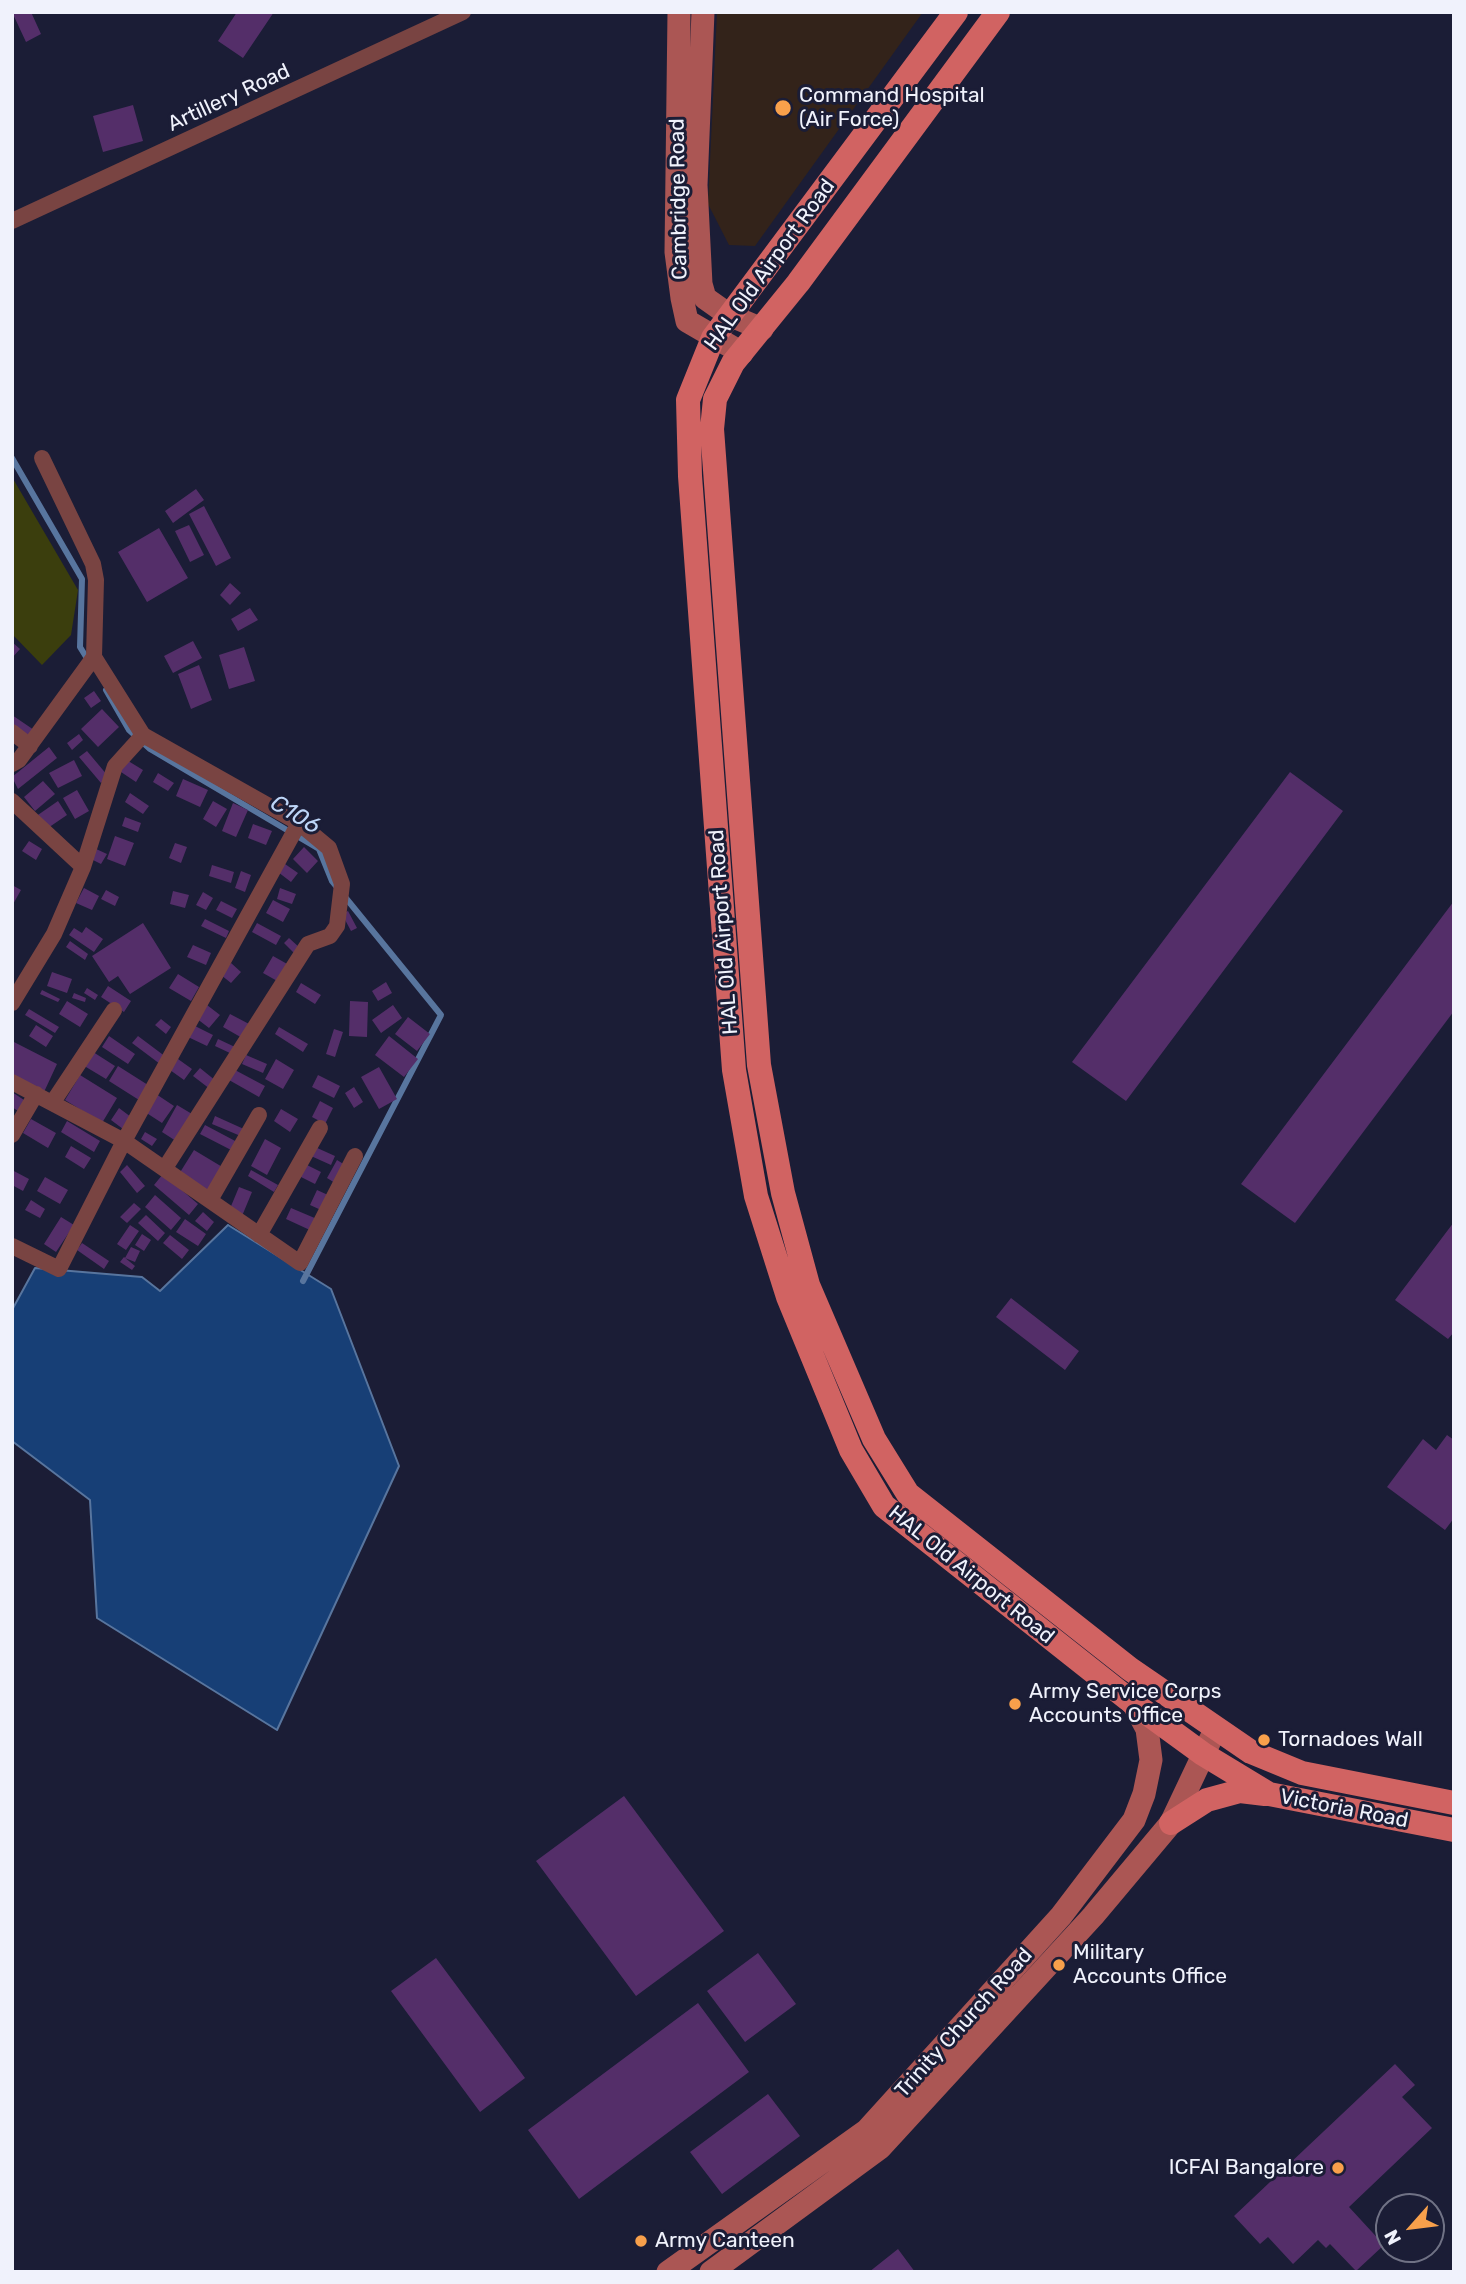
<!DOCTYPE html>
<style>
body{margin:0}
#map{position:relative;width:1466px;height:2284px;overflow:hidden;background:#1b1d36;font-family:Rubik,sans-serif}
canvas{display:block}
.frame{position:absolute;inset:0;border:14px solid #f0f2fc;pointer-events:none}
.north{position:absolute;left:1375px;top:2193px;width:70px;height:70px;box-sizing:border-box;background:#1b1d36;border:2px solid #707285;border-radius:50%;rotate:242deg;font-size:19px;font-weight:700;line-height:28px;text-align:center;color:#f0f2fc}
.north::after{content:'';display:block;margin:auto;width:24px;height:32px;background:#f8a04b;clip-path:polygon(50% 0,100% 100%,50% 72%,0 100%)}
</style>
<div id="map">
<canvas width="1466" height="2284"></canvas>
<div class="frame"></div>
<div class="north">N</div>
</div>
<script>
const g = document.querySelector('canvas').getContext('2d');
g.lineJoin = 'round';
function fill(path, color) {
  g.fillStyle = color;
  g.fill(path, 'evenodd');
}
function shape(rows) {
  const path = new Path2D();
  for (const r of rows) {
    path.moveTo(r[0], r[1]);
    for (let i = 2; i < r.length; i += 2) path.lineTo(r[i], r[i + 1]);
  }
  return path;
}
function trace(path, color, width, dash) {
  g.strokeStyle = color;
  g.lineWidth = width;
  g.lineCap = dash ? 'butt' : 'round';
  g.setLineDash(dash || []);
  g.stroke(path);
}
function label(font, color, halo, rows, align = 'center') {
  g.font = font + ' Rubik,sans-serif';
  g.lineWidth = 6;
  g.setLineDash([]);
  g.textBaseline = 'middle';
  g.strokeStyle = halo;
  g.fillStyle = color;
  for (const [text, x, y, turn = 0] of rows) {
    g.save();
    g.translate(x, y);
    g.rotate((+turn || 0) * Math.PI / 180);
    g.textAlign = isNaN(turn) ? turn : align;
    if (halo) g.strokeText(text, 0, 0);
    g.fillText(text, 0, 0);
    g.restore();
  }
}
fill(shape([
 [717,12,923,12,755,246,729,245,708,204]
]), '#33231a');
fill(shape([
 [12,477,78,590,71,635,42,665,12,634]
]), '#3b3e0d');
const water = shape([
 [228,1225,331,1289,399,1466,277,1730,97,1618,90,1500,12,1441,12,1310,35,1268,142,1277,160,1291,228,1225]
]);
fill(water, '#173f76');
trace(water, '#58759e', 2);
trace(shape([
 [12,458,82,579,80,647,88,660],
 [106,690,129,730,150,749,319,849,332,881,441,1015,303,1281]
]), '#58759e', 6);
fill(shape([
 [12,12,31,12,41,34,26,42],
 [237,12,274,12,243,58,218,41],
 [133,105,143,141,103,152,93,116],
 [196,489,204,500,173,523,165,511],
 [204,506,231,558,216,566,189,514],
 [189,525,204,555,190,562,175,531],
 [159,528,188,578,147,602,118,552],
 [230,583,241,593,230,605,220,595],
 [250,608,258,620,238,631,231,619],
 [193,641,202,658,173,673,164,656],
 [12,642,20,649,12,658],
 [244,647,255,681,229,689,219,655],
 [199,665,212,700,191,709,178,674],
 [94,691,101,701,91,708,84,698],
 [102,709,119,727,98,747,81,729],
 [12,715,34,730,29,736,12,725],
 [79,734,83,740,72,750,67,743],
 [49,747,57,758,18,789,12,777],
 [87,751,108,776,101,783,79,757],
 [125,759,143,770,136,782,118,770],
 [74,760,82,776,58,788,49,773],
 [1290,772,1343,811,1126,1101,1072,1062],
 [158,773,174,783,168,791,153,782],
 [183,779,208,790,200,807,176,796],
 [43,781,55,794,35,811,24,797],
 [77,790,89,811,75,819,63,798],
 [130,793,149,806,143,814,125,802],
 [58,801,67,815,45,830,35,817],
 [213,801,227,809,216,827,203,819],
 [233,803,248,810,236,837,222,831],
 [125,817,141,823,138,832,122,826],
 [253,824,272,831,266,845,248,838],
 [115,836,134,843,125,866,107,859],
 [29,841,42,849,36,860,22,851],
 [175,843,187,847,181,863,169,858],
 [304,847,318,861,307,873,293,859],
 [94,848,107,854,101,864,89,858],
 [285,864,298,873,291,882,278,872],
 [212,865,234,872,231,883,209,876],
 [241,871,251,875,245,892,235,888],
 [12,885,21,890,12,906],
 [84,888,99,896,92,910,76,903],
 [280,888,296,894,292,904,277,899],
 [106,890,119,897,115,906,101,899],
 [173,891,189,895,185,908,170,904],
 [203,892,213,898,206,910,196,905],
 [273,900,290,909,283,922,266,913],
 [221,901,237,909,232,918,216,910],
 [1454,901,1454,1011,1295,1223,1241,1184],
 [348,911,357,928,351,931,342,914],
 [205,919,229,931,226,938,201,926],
 [143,923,171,968,130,994,118,976,109,982,92,956],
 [257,923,281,936,276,945,252,932],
 [86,927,103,939,94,952,69,935,74,928,82,933],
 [289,938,300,948,295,954,284,943],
 [70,941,88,954,85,960,66,947],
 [193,945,211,953,206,965,187,957],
 [273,956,289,965,279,982,263,973],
 [231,963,241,972,231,983,221,975],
 [52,972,72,979,67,993,47,986],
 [178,974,199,987,191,1001,169,988],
 [386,982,392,993,378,1001,372,991],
 [301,983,321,995,315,1004,296,992],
 [108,986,131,1001,124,1012,101,997],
 [87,988,98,995,95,1000,84,993],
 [42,990,60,999,58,1002,40,994],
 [74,993,86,998,85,1002,72,998],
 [67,1001,88,1014,80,1027,59,1014],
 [350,1001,368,1002,367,1037,349,1036],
 [207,1005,220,1015,209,1028,196,1018],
 [393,1005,402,1018,381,1033,372,1020],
 [29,1009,59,1027,55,1033,25,1015],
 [230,1014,251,1025,244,1039,223,1027],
 [408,1017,430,1034,417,1051,395,1034],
 [161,1019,171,1027,166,1034,155,1025],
 [36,1025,53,1036,46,1047,29,1036],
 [193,1025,213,1035,207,1046,188,1037],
 [279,1027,308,1044,303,1052,275,1034],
 [334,1029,343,1032,335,1057,326,1054],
 [109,1036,135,1054,128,1064,102,1047],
 [138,1036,166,1057,160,1064,132,1043],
 [389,1036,418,1059,404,1077,375,1055],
 [218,1039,235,1047,232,1054,215,1046],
 [12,1041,57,1064,44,1092,12,1076],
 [90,1050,115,1066,106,1079,81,1064],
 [246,1055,267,1064,263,1073,242,1064],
 [178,1059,192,1069,184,1080,170,1070],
 [276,1059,294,1070,283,1089,265,1079],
 [118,1066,148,1085,139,1100,109,1081],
 [379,1067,397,1099,379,1109,361,1077],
 [200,1068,216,1081,210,1089,193,1076],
 [235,1070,265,1086,259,1097,229,1080],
 [80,1075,117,1098,102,1123,65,1100],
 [318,1075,340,1086,334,1098,312,1087],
 [354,1087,363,1102,354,1108,345,1093],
 [12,1092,27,1102,21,1113,12,1107],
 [156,1094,174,1106,162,1123,145,1112],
 [320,1101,333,1108,325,1124,312,1117],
 [177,1105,192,1114,176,1141,162,1132],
 [119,1108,131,1117,123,1129,111,1120],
 [281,1109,298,1119,290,1132,274,1121],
 [215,1116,246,1130,243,1137,212,1124],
 [31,1119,56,1133,48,1148,23,1133],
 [67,1121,100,1141,94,1152,61,1132],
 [205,1125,239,1143,235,1152,200,1134],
 [145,1132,157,1139,152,1146,141,1139],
 [265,1139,281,1148,267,1175,251,1166],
 [71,1146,91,1158,84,1169,65,1157],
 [315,1147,335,1156,331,1165,311,1156],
 [194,1150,224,1168,209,1193,179,1174],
 [337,1160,345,1165,335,1183,327,1178],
 [305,1164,321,1172,315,1184,299,1176],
 [127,1165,145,1186,137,1193,120,1172],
 [12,1170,29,1179,23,1191,12,1185],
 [251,1170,278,1185,274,1192,248,1176],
 [163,1174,198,1204,189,1215,154,1185],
 [45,1177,68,1190,60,1204,37,1191],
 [239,1187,252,1192,242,1216,229,1211],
 [317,1190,328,1195,321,1210,310,1205],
 [155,1195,181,1218,171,1230,145,1207],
 [31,1200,45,1209,40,1218,25,1210],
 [134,1203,141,1209,127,1223,120,1217],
 [291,1208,317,1219,312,1231,286,1219],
 [203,1212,214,1222,207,1231,195,1221],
 [146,1215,165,1233,158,1241,138,1223],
 [61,1217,74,1225,56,1252,44,1244],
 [185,1219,206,1234,198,1246,176,1232],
 [1454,1222,1454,1332,1448,1339,1395,1300],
 [130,1225,139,1231,126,1250,117,1244],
 [142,1234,151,1240,144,1251,135,1245],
 [170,1235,189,1250,182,1259,163,1243],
 [82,1243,109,1261,104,1269,77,1250],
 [131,1247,140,1251,135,1262,125,1258],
 [124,1257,135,1266,132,1270,120,1262],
 [1011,1298,1079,1351,1065,1370,996,1317],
 [1447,1435,1454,1440,1454,1518,1445,1530,1387,1487,1423,1439,1436,1450],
 [624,1796,724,1931,636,1996,536,1861],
 [758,1953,796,2004,745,2042,707,1991],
 [436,1958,525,2078,480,2112,391,1991],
 [698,2003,749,2072,579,2199,528,2130],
 [1395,2064,1415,2085,1402,2097,1432,2128,1349,2207,1384,2245,1356,2271,1330,2244,1326,2248,1318,2240,1293,2264,1268,2237,1260,2244,1234,2216],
 [768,2094,800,2136,722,2194,690,2152],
 [898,2249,915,2272,869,2272]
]), '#542e69');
trace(shape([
 [12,221,463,12],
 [12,732,30,746],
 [12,764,19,760,94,657,96,580,93,564,42,458],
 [12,801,83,867],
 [12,1003,54,934,83,867,115,766,143,735],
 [12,1082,124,1141,300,1263,355,1156],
 [53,1102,114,1010],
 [12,1135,36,1094],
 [165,1168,308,944,330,936,337,926,342,884,329,848,299,823],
 [210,1200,259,1115],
 [259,1235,320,1128],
 [12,1246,59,1269,124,1141,299,823,143,735,94,657]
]), '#794442', 16);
trace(shape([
 [679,12,676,252,682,298,687,321,742,353],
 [703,12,696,185,701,284,705,298,729,315,762,329],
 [668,2272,867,2130,1061,1916,1134,1820,1144,1794,1151,1760,1147,1729,1133,1703],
 [711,2272,880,2148,1093,1916,1171,1823,1215,1730]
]), '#ab5654', 23);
trace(shape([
 [956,12,713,338,688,400,690,476,734,1070,756,1196,788,1297,851,1450,884,1506,1133,1703,1203,1754,1269,1794,1454,1830],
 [998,12,798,283,733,363,715,399,712,429,759,1065,783,1193,808,1285,874,1439,908,1494,1130,1669,1251,1752,1302,1773,1454,1803],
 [1171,1823,1207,1800,1240,1791,1265,1794]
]), '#d16362', 24);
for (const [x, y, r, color] of [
 [783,108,9,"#f8a04b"],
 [1015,1704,7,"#f8a04b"],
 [1264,1740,7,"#f8a04b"],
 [1059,1965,7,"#f8a04b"],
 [1338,2168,7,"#f8a04b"],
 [641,2241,7,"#f8a04b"]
]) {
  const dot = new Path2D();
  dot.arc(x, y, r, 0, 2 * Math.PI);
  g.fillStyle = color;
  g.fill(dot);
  trace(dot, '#1b1d36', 2.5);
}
label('21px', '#f0f2fc', '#1b1d36', [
 ["Command Hospital",799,96],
 ["(Air Force)",799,120],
 ["Army Service Corps",1029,1692],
 ["Accounts Office",1029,1716],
 ["Tornadoes Wall",1278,1740],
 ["Military",1073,1953],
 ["Accounts Office",1073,1977],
 ["ICFAI Bangalore",1324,2168,"right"],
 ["Army Canteen",655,2241]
], 'left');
label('21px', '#f0f2fc', '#1b1d36', [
 ["Artillery Road",229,98,-25],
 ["Cambridge Road",679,199,-91],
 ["HAL Old Airport Road",770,265,-54],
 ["HAL Old Airport Road",724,932,-94],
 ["HAL Old Airport Road",971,1575,39],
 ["Victoria Road",1344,1809,11],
 ["Trinity Church Road",964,2023,-48]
]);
label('italic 23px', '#bdd5f7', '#1b1d36', [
 ["C106",295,815,31]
]);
</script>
